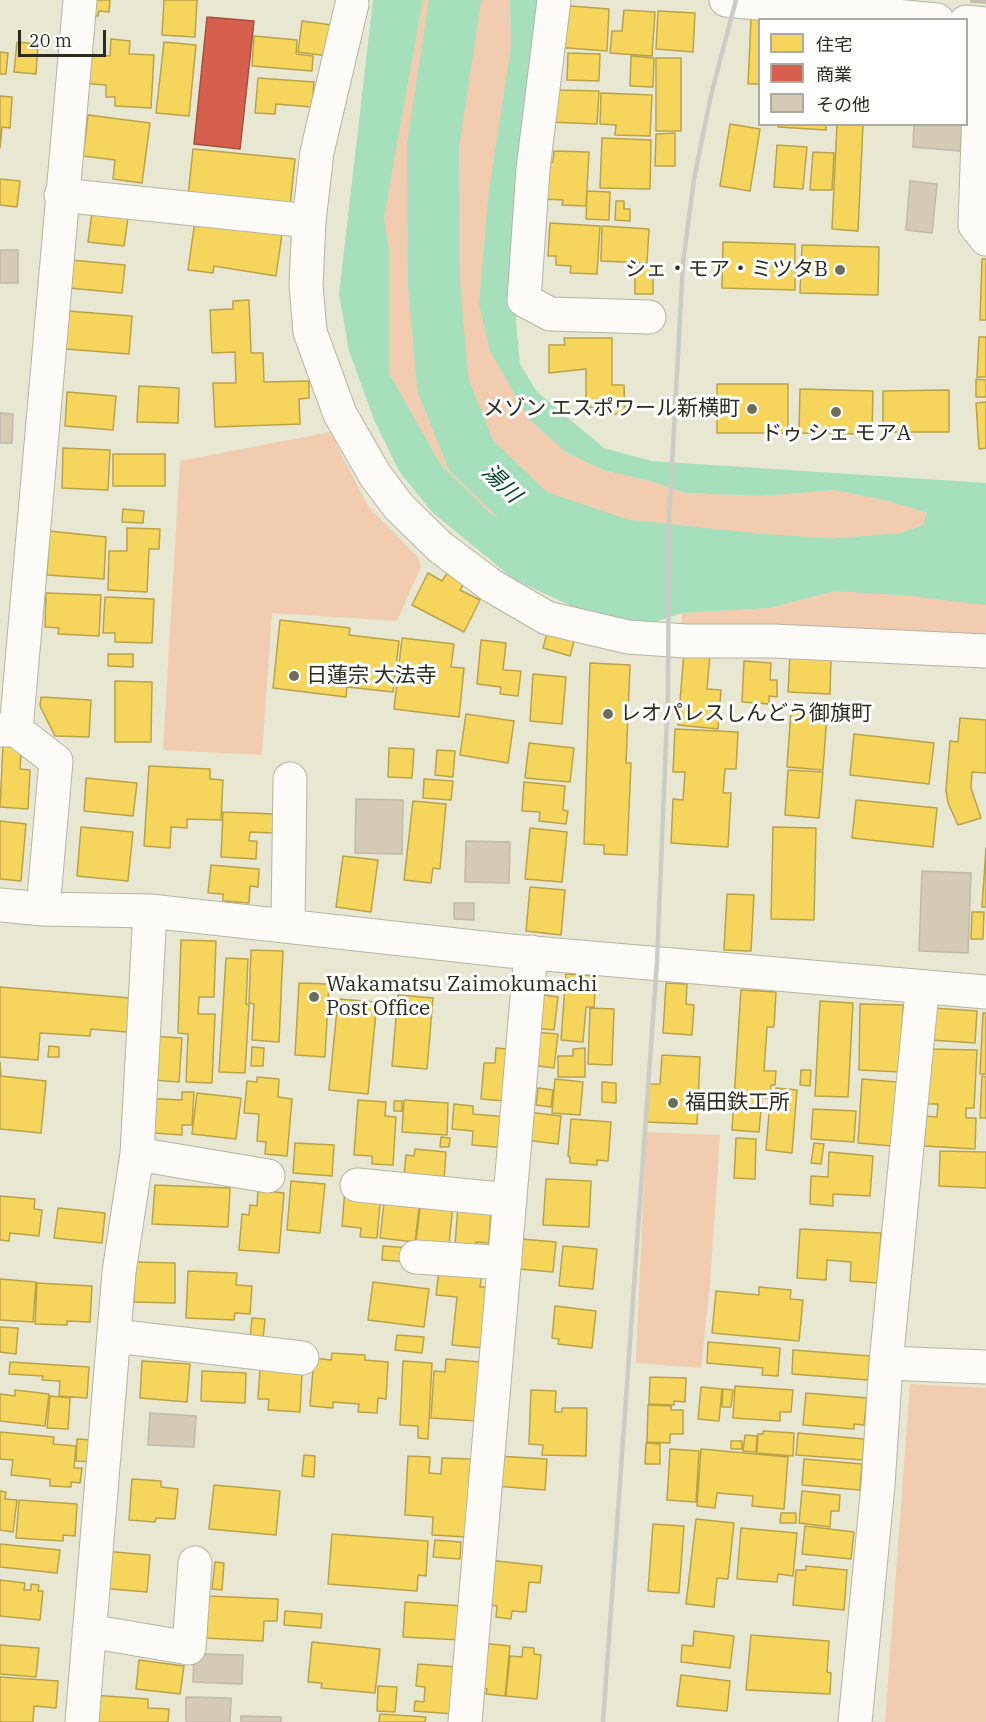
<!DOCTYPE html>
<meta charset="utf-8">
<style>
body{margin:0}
#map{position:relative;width:986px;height:1722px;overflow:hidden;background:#e8e7d2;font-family:"IBM Plex Serif","Noto Sans JP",serif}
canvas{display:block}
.legend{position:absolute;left:758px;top:18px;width:210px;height:108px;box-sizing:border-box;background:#fff;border:2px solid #abaaa5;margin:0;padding:8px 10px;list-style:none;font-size:18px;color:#2d2b1d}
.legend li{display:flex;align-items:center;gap:12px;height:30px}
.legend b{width:30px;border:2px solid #abaaa5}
.scale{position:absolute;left:18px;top:30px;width:88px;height:27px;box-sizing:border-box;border:3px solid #2d2b1d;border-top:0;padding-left:8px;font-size:18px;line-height:21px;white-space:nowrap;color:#2d2b1d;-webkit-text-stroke:4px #fff;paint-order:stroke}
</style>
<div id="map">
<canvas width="986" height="1722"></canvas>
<ul class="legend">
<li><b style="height:16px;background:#f6d55c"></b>住宅</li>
<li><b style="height:16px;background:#d6604d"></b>商業</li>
<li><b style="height:16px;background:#d5cbb5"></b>その他</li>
</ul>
<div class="scale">20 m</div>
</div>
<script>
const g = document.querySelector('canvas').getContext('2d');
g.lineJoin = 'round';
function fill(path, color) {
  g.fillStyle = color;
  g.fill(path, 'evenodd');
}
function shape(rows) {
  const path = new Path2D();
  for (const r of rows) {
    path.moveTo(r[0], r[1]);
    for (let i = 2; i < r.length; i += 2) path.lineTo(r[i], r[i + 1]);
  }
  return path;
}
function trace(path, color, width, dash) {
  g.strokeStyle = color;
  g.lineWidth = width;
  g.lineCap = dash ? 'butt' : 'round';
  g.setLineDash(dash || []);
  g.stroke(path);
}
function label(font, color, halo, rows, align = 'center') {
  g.font = font + ' "IBM Plex Serif","Noto Sans JP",serif';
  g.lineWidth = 6;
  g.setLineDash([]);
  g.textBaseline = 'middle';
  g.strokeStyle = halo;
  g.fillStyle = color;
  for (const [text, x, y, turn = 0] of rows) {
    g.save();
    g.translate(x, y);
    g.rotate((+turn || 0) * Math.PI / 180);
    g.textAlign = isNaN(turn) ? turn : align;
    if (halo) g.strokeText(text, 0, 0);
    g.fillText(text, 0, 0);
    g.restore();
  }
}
fill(shape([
 [423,0,510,0,511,47,479,304,567,453,603,470,650,481,686,493,763,496,835,490,888,501,927,513,923,525,900,533,837,538,802,546,752,571,683,577,647,565,598,559,536,539,490,513,441,465,389,373,389,249,384,218],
 [330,432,368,506,418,557,421,567,397,621,272,613,262,755,163,750,180,461],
 [986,577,986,640,682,628,682,613,770,608,839,590],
 [646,1132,720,1135,710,1284,701,1368,636,1363],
 [910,1384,986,1388,986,1722,885,1722]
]), '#f2ccaf');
fill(shape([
 [373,0,423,0,384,218,389,249,389,373,441,465,490,513,536,539,598,559,647,565,683,577,752,571,802,546,837,538,900,533,923,525,927,513,888,501,835,490,763,496,686,493,650,481,603,470,567,453,529,419,490,351,479,304,489,191,511,47,510,0,542,0,518,216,516,324,520,364,537,392,604,448,651,461,986,483,986,577,839,590,770,608,682,613,645,625,585,612,515,580,433,513,399,471,375,422,349,351,339,294]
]), '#a6dfbc');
const homes = shape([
 [84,0,110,0,109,12,99,11,98,16,83,15,84,0],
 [164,0,197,0,195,37,162,35,164,0],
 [558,5,609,9,607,51,555,47,558,5],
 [624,10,655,12,652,56,610,53,612,31,622,31,624,10],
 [658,11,695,13,693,52,656,49,658,11],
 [751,19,760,20,760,84,748,84,751,19],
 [302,21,332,25,328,56,298,52,302,21],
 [254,36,297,40,296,54,313,56,312,71,252,66,254,36],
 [111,39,130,41,129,54,154,55,151,108,115,106,115,97,106,97,106,85,81,83,80,53,110,56,111,39],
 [17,42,38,44,36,74,14,72,17,42],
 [164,42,196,45,189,116,156,113,164,42],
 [0,52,8,53,6,74,0,74,0,52],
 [568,53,600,54,599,81,567,80,568,53],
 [631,56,654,58,653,87,630,86,631,56],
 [656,58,681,58,681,131,656,131,656,58],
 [258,78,314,82,312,107,276,104,275,114,255,113,258,78],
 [555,90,599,91,597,124,549,122,555,90],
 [601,93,652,95,650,136,615,135,616,125,600,124,601,93],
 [0,96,12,97,10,128,2,127,0,148,0,96],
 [88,115,150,123,142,183,113,179,115,160,83,156,88,115],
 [730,124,760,129,750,191,720,186,730,124],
 [778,124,826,124,826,130,778,127,778,124],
 [837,124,863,124,858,231,832,229,837,124],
 [675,133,675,166,655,166,656,134,675,133],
 [602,138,651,140,650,189,600,188,602,138],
 [777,145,807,147,803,189,774,187,777,145],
 [193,149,295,159,290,207,188,196,193,149],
 [554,151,589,152,586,206,562,205,563,200,544,199,546,162,553,162,554,151],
 [813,152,834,153,832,190,810,190,813,152],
 [0,179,20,181,17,207,0,205,0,179],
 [587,191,610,192,609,220,586,219,587,191],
 [616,201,624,201,624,209,630,209,630,221,615,220,616,201],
 [93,206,129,211,124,246,88,242,93,206],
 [195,221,282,234,276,276,214,266,213,273,188,270,195,221],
 [550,223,600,226,597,274,570,273,571,266,556,265,556,256,548,256,550,223],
 [602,226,649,229,647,263,601,261,602,226],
 [723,242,795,244,795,290,722,288,723,242],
 [802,245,879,247,878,295,800,293,802,245],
 [982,259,986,259,986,320,980,320,982,259],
 [71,260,125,265,122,293,69,288,71,260],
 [635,267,653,267,653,294,635,294,635,267],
 [249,300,251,353,263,353,264,382,309,381,309,398,299,399,300,424,215,427,213,383,236,383,235,352,212,353,210,310,233,309,233,301,249,300],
 [68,311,132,316,129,354,66,349,68,311],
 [979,337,986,337,986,377,977,377,979,337],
 [564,338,612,338,612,385,624,385,625,414,597,414,597,407,586,407,586,369,549,373,549,345,565,345,564,338],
 [976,379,986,380,986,397,976,397,976,379],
 [717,384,788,384,788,433,717,433,717,384],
 [139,386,179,388,178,423,137,422,139,386],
 [800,389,873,391,872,434,799,433,800,389],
 [949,390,949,432,883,432,883,391,949,390],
 [67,392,116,396,113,430,65,426,67,392],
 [986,402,986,448,979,449,976,403,986,402],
 [63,448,110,450,108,490,62,488,63,448],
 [113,454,165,454,165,486,113,486,113,454],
 [123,509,144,511,143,523,122,522,123,509],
 [127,528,160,529,159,549,149,549,147,592,108,590,109,551,127,551,127,528],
 [49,531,106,537,104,579,47,575,49,531],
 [448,572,465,582,460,590,480,600,464,632,412,605,428,573,442,581,448,572],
 [46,593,101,595,99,636,58,634,59,628,45,627,46,593],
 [105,597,154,599,152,643,115,642,115,633,103,633,105,597],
 [280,620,350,628,349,635,399,641,393,692,347,687,346,697,273,688,280,620],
 [547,633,574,641,570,656,543,648,547,633],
 [402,638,454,644,451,667,464,668,459,717,394,709,402,638],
 [481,640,506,643,503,670,521,671,518,696,500,694,501,687,477,684,481,640],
 [684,653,710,655,707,689,721,690,718,729,678,725,684,653],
 [108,654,133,654,133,667,108,666,108,654],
 [790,654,831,656,830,694,788,692,790,654],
 [744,661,771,663,770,680,777,680,777,697,769,696,769,704,742,702,744,661],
 [590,663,630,665,626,763,631,763,627,855,604,854,604,845,584,844,590,663],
 [533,674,566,677,562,724,530,721,533,674],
 [115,681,152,682,151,742,115,742,115,681],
 [41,697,91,700,89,737,55,736,40,706,41,697],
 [791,710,827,713,823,770,787,767,791,710],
 [466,714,514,721,508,763,460,755,466,714],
 [960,718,986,720,986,773,972,772,971,788,981,818,958,825,948,803,946,790,950,741,958,742,960,718],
 [675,729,738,732,736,769,725,769,723,793,731,793,728,847,671,843,673,799,683,800,685,772,673,772,675,729],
 [854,734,934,743,929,784,850,775,854,734],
 [529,743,574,748,570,782,525,778,529,743],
 [3,746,16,747,21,752,20,769,30,770,28,809,0,807,3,746],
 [389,748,414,749,412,778,388,777,389,748],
 [437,750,455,751,453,777,435,775,437,750],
 [149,766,210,769,210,779,223,780,221,820,187,819,187,828,171,827,170,848,144,846,149,766],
 [788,770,823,772,819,818,785,815,788,770],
 [86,778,137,783,133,816,84,811,86,778],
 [424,779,453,781,451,800,423,798,424,779],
 [524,782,565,786,563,810,568,811,566,824,539,821,540,812,522,811,524,782],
 [856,800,937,808,933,847,852,838,856,800],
 [413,801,446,804,440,869,433,868,431,883,404,880,413,801],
 [223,812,274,814,274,833,250,832,249,841,257,841,256,859,221,857,223,812],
 [0,821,26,824,21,881,0,879,0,821],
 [81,827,133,832,128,881,77,876,81,827],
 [773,827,816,828,814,920,771,919,773,827],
 [530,828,567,832,562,882,525,879,530,828],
 [986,848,986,907,982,907,986,848],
 [343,856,378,860,371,912,336,907,343,856],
 [211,865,259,869,258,887,250,886,249,903,223,901,223,894,208,893,211,865],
 [530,887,565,890,561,935,526,931,530,887],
 [727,894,754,895,751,951,724,950,727,894],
 [972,912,984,912,983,939,971,939,972,912],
 [181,940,216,941,214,997,199,997,198,1014,215,1014,212,1083,186,1082,188,1034,178,1033,181,940],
 [251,950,283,951,279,1042,252,1040,254,1004,249,1003,251,950],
 [226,958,248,959,246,1004,249,1005,245,1073,219,1072,226,958],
 [566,974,596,976,594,1007,586,1007,583,1042,561,1040,566,974],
 [299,983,329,984,325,1057,295,1055,299,983],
 [666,983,687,984,686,1004,694,1005,692,1035,663,1033,666,983],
 [0,987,130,998,127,1032,91,1029,90,1036,40,1033,38,1060,0,1057,0,987],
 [741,990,776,992,774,1027,767,1027,764,1071,776,1071,775,1085,771,1085,770,1098,762,1098,759,1132,732,1130,741,990],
 [538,994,558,997,554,1030,534,1028,538,994],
 [398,995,433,998,427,1069,392,1066,398,995],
 [338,999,377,1002,368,1094,329,1090,338,999],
 [820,1001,853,1003,848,1097,815,1096,820,1001],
 [860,1004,903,1005,902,1072,859,1070,860,1004],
 [590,1008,614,1009,612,1065,588,1064,590,1008],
 [933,1008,977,1011,975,1043,931,1040,933,1008],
 [983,1013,986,1013,986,1074,980,1074,983,1013],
 [534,1032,558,1034,554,1068,531,1065,534,1032],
 [148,1036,182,1038,179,1082,152,1080,148,1036],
 [49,1046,59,1047,59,1057,48,1057,49,1046],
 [252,1047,264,1048,263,1066,251,1066,252,1047],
 [496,1048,521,1050,517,1102,481,1099,484,1063,495,1063,496,1048],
 [585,1048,585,1077,558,1077,558,1056,573,1056,573,1049,585,1048],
 [930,1049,977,1050,974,1108,966,1108,966,1118,976,1118,975,1149,924,1146,925,1116,937,1117,938,1104,927,1104,930,1049],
 [662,1055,700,1057,697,1124,646,1122,649,1084,660,1084,662,1055],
 [0,1062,1,1076,46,1081,41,1133,0,1129,0,1062],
 [801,1070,811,1070,810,1086,800,1085,801,1070],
 [982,1076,986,1077,986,1118,980,1118,982,1076],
 [257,1077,279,1079,278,1097,292,1099,287,1156,265,1154,266,1142,257,1141,259,1114,244,1113,247,1081,257,1082,257,1077],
 [555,1079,583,1082,580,1115,552,1113,555,1079],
 [862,1079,897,1082,892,1146,858,1143,862,1079],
 [602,1082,616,1083,616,1103,602,1102,602,1082],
 [538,1088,553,1090,551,1107,536,1105,538,1088],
 [776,1088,797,1090,792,1153,766,1150,770,1101,775,1102,776,1088],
 [182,1092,194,1092,192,1125,182,1125,182,1135,140,1132,142,1098,182,1100,182,1092],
 [197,1093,241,1098,236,1139,192,1134,197,1093],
 [358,1100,386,1102,385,1116,396,1117,393,1165,372,1164,372,1156,354,1155,358,1100],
 [404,1100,448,1103,447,1135,402,1132,404,1100],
 [394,1101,402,1101,402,1111,394,1111,394,1101],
 [454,1104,473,1106,473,1114,508,1117,506,1148,472,1145,473,1131,452,1129,454,1104],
 [813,1109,856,1111,854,1142,811,1139,813,1109],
 [528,1112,561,1116,558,1144,525,1140,528,1112],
 [571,1119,611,1122,608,1161,597,1160,597,1165,570,1163,570,1157,568,1156,571,1119],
 [441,1137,450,1138,449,1147,440,1147,441,1137],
 [736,1138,756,1139,755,1179,734,1178,736,1138],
 [295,1143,334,1145,332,1176,293,1173,295,1143],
 [814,1143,824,1144,821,1164,811,1163,814,1143],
 [415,1149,446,1152,444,1180,404,1175,406,1155,414,1156,415,1149],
 [940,1151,986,1152,986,1188,939,1186,940,1151],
 [829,1152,873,1156,870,1196,833,1194,833,1206,810,1204,811,1176,828,1177,829,1152],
 [546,1179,591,1181,589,1227,543,1225,546,1179],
 [291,1181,325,1184,320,1233,287,1230,291,1181],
 [155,1185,230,1188,228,1227,152,1224,155,1185],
 [345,1189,381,1193,377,1238,360,1237,361,1228,342,1226,345,1189],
 [258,1190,284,1193,279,1253,239,1250,242,1214,249,1215,250,1205,257,1206,258,1190],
 [385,1194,420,1198,415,1242,380,1238,385,1194],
 [0,1196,35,1199,34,1209,42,1210,39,1236,10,1233,9,1241,0,1240,0,1196],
 [421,1201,453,1204,449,1245,416,1241,421,1201],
 [458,1205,491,1207,489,1243,476,1242,475,1247,455,1246,458,1205],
 [58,1208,105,1213,102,1243,54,1238,58,1208],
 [800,1229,881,1233,878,1283,850,1281,851,1262,827,1260,826,1280,797,1278,800,1229],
 [522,1239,556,1242,553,1272,519,1269,522,1239],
 [383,1246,412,1248,411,1262,382,1260,383,1246],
 [563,1246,597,1249,593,1289,559,1286,563,1246],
 [135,1262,175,1263,175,1303,134,1302,135,1262],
 [439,1270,482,1274,480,1287,490,1287,484,1348,452,1345,457,1297,436,1295,439,1270],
 [188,1271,237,1273,236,1285,252,1286,250,1314,235,1313,234,1320,186,1318,188,1271],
 [0,1279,36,1282,33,1322,0,1320,0,1279],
 [373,1282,429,1289,424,1327,368,1320,373,1282],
 [37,1283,92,1286,90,1322,67,1321,67,1325,35,1324,37,1283],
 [759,1287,791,1290,790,1299,803,1300,799,1341,712,1333,716,1291,759,1295,759,1287],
 [555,1306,596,1311,592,1348,558,1344,559,1339,552,1338,555,1306],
 [252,1318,265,1319,263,1339,250,1338,252,1318],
 [0,1327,18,1328,16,1354,0,1352,0,1327],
 [397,1335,424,1337,422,1353,395,1350,397,1335],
 [708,1342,780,1348,778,1376,762,1375,763,1368,707,1363,708,1342],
 [793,1350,870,1356,868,1380,792,1374,793,1350],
 [332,1353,365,1355,365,1360,388,1362,386,1399,378,1398,377,1413,358,1412,359,1404,333,1402,333,1408,310,1406,314,1358,331,1360,332,1353],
 [446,1359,481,1362,477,1421,431,1418,434,1371,445,1372,446,1359],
 [142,1361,190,1364,187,1402,140,1398,142,1361],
 [403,1361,432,1363,428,1439,418,1438,418,1426,400,1425,403,1361],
 [10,1362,89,1367,87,1398,59,1396,60,1381,42,1380,43,1376,9,1374,10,1362],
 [260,1369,302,1372,300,1412,268,1410,269,1399,258,1399,260,1369],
 [202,1371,246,1373,245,1403,201,1401,202,1371],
 [650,1377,686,1378,685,1402,674,1401,674,1405,649,1404,650,1377],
 [735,1386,793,1390,791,1412,780,1412,780,1421,733,1418,735,1386],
 [701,1387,722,1389,719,1421,698,1419,701,1387],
 [723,1389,733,1390,731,1407,722,1407,723,1389],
 [15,1390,49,1394,45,1426,0,1421,0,1394,15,1396,15,1390],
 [531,1390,556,1391,555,1412,562,1412,562,1408,587,1408,586,1456,542,1455,543,1445,529,1444,531,1390],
 [806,1393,867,1398,864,1425,854,1424,854,1429,803,1425,806,1393],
 [50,1396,70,1398,68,1429,47,1428,50,1396],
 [648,1405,671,1406,671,1410,683,1410,683,1434,670,1434,670,1443,647,1442,648,1405],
 [763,1431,794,1433,793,1456,757,1453,758,1434,763,1434,763,1431],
 [0,1432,54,1437,53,1444,76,1446,74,1468,82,1468,80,1483,71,1482,71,1487,50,1486,50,1479,11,1475,13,1460,0,1459,0,1432],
 [798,1433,864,1439,863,1460,796,1455,798,1433],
 [745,1435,757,1436,756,1452,743,1451,745,1435],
 [77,1439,92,1440,91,1462,76,1461,77,1439],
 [731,1441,742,1441,742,1449,731,1449,731,1441],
 [646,1443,660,1444,660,1464,645,1464,646,1443],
 [670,1449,699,1451,696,1502,667,1500,670,1449],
 [701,1449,788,1457,784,1509,752,1506,753,1496,717,1493,715,1508,697,1506,701,1449],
 [304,1455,315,1456,314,1477,302,1476,304,1455],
 [408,1456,430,1457,429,1473,441,1474,442,1458,471,1459,467,1537,432,1535,433,1517,405,1515,408,1456],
 [497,1456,547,1459,545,1490,495,1486,497,1456],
 [804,1459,862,1464,860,1490,802,1485,804,1459],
 [132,1479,161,1481,161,1487,178,1489,175,1519,156,1518,155,1522,129,1520,132,1479],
 [214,1485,280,1491,276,1535,209,1529,214,1485],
 [0,1491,6,1492,5,1499,17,1500,13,1532,0,1530,0,1491],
 [802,1491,840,1495,839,1511,831,1511,830,1527,799,1523,802,1491],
 [19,1500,77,1504,75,1536,63,1535,63,1541,16,1538,19,1500],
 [781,1513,796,1513,796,1523,780,1523,781,1513],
 [696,1519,734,1523,728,1579,717,1578,714,1607,686,1604,696,1519],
 [653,1524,684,1526,679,1593,648,1591,653,1524],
 [805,1526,854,1532,851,1559,802,1554,805,1526],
 [741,1528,797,1533,793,1576,778,1574,777,1582,737,1579,741,1528],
 [332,1534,428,1541,426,1576,418,1575,417,1591,328,1584,332,1534],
 [435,1540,461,1542,460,1559,433,1557,435,1540],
 [0,1544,60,1550,57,1573,0,1567,0,1544],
 [103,1551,150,1555,147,1592,100,1588,103,1551],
 [488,1560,542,1566,540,1583,529,1582,526,1612,512,1611,511,1619,496,1617,497,1606,483,1604,488,1560],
 [215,1562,224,1563,222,1590,212,1589,215,1562],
 [806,1566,847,1570,844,1610,793,1605,796,1570,806,1570,806,1566],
 [0,1580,25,1583,24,1590,31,1590,31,1584,39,1585,38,1591,43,1591,40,1620,0,1616,0,1580],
 [207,1596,278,1599,277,1621,264,1621,263,1641,205,1638,207,1596],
 [405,1602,463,1606,461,1640,403,1637,405,1602],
 [285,1611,322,1614,321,1628,284,1625,285,1611],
 [694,1631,734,1636,730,1668,681,1662,682,1645,693,1646,694,1631],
 [751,1635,829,1641,827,1672,831,1673,830,1694,746,1690,751,1635],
 [312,1642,380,1649,375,1693,321,1688,322,1683,308,1682,312,1642],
 [482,1643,510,1646,505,1696,486,1694,487,1689,478,1687,482,1643],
 [0,1645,39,1648,36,1677,0,1674,0,1645],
 [523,1647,534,1648,534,1654,541,1655,537,1699,506,1696,510,1656,522,1657,523,1647],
 [139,1660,184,1666,180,1694,136,1689,139,1660],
 [418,1664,458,1667,454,1714,414,1711,415,1701,424,1702,425,1687,416,1686,418,1664],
 [681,1675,730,1681,727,1711,677,1706,681,1675],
 [0,1677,58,1681,56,1708,34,1706,33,1722,0,1722,0,1677],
 [378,1686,397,1687,395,1712,377,1711,378,1686],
 [92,1695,148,1699,148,1708,169,1709,168,1722,90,1722,92,1695],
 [380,1714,426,1717,425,1722,379,1722,380,1714]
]);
fill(homes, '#f6d55c');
trace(homes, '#baa249', 1.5);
const shops = shape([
 [207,17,254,21,240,149,194,144,207,17]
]);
fill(shops, '#d6604d');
trace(shops, '#a3503f', 1.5);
trace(shape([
 [455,0,433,146,434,284,443,385,471,455,533,515,622,545,762,560,912,570,986,579]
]), '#a6dfbc', 52);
const building = shape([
 [971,0,986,0,986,3,971,2,971,0],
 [914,124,962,124,960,151,913,147,914,124],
 [910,181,937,184,932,233,906,230,910,181],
 [0,250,18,250,18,283,0,283,0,250],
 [0,413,13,414,12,443,0,443,0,413],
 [356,799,403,800,402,854,355,853,356,799],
 [466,841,510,842,509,883,465,882,466,841],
 [922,871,971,873,968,953,919,951,922,871],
 [454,903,474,903,474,920,454,919,454,903],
 [150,1413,196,1416,194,1447,148,1445,150,1413],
 [194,1654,243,1655,242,1684,193,1682,194,1654],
 [186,1697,231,1698,230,1722,186,1722,186,1697],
 [241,1716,281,1717,281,1722,241,1722,241,1716]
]);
fill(building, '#d5cbb5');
trace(building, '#beb9aa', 1.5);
const minor = shape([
 [554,0,533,169,524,300,550,314,649,317],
 [352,4,317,152,309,221,306,285,310,332,340,414,375,475,399,507,440,547,492,586,547,618,628,637,686,641,773,641,986,651],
 [982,24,975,225,986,239],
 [61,195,309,221],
 [0,730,16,730,56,761,43,909],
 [16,730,80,0],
 [0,905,43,909,150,911,510,951,986,992],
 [288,921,290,779],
 [137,1154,268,1176],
 [357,1185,510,1200],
 [416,1257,505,1263],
 [115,1336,302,1358],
 [886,1363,986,1367],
 [89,1631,189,1648,195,1563],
 [82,1722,119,1272,137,1154,150,911],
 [465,1722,531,952],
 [855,1722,878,1485,886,1363,921,1002]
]);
const major = shape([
 [726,0,937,20],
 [966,22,986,24]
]);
trace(minor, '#b5b4a3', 35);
trace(major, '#b5b4a3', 35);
trace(minor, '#fcfbf8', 33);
trace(major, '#fcfbf8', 33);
trace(shape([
 [603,1722,657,962,668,692,669,519,683,263,694,179,711,95,736,0]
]), '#ccccc6', 4.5);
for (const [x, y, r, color] of [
 [840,270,6,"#6e6d5c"],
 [752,409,6,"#6e6d5c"],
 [836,412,6,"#6e6d5c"],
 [294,676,6,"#6e6d5c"],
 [608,714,6,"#6e6d5c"],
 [314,997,6,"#6e6d5c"],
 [673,1103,6,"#6e6d5c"]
]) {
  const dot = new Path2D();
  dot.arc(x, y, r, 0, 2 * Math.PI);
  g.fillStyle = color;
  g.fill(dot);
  trace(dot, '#fff', 2);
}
label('21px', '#2d2b1d', '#fff', [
 ["シェ・モア・ミツタB",828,270,"right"],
 ["メゾン エスポワール新横町",740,409,"right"],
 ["ドゥ シェ モアA",836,434,"center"],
 ["日蓮宗 大法寺",306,676],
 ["レオパレスしんどう御旗町",620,714],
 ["Wakamatsu Zaimokumachi",326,985],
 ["Post Office",326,1009],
 ["福田鉄工所",685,1103]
], 'left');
label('italic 22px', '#00462d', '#fff', [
 ["湯川",501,484,44]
]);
</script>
